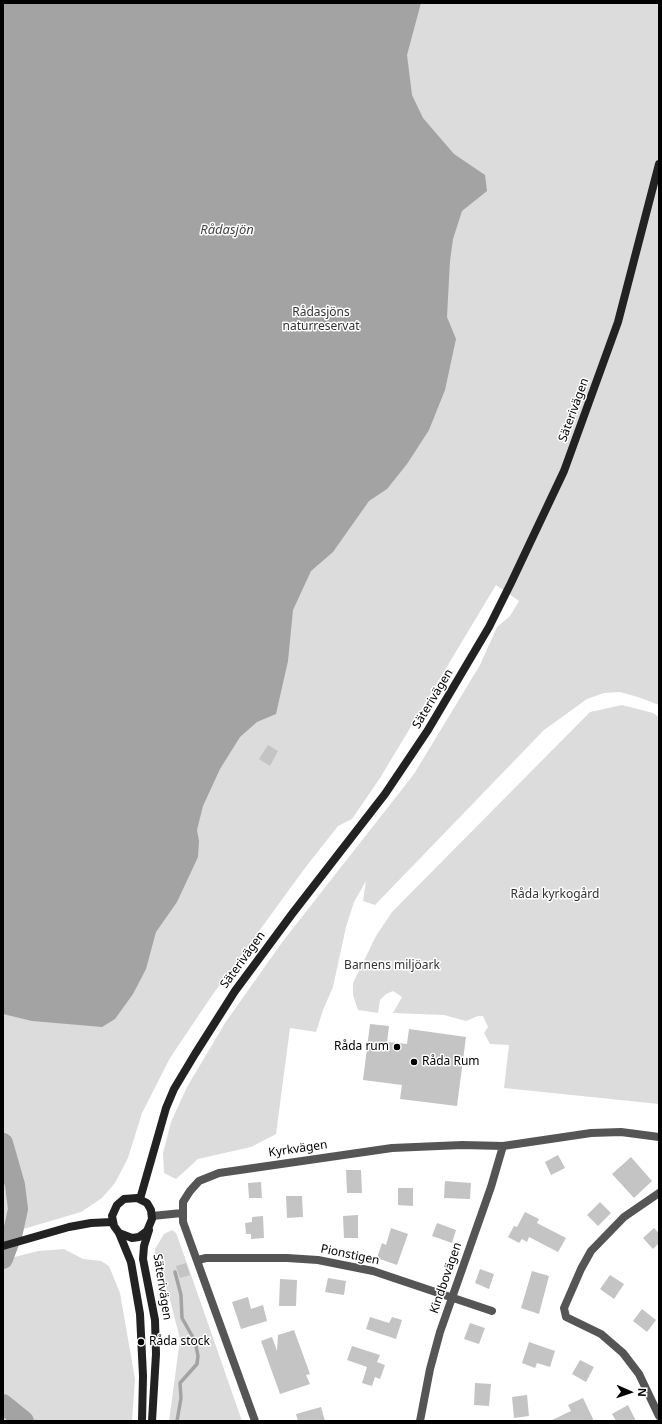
<!DOCTYPE html>
<meta charset="utf-8">
<style>
body{margin:0}
#map{position:relative;width:662px;height:1424px;overflow:hidden;background:#fff;font-family:"Noto Sans",sans-serif}
canvas{display:block}
.frame{position:absolute;inset:0;border:4px solid #000;pointer-events:none}
.north{position:absolute;left:610px;top:1372px;width:40px;height:40px;-webkit-text-stroke:3px #fff;paint-order:stroke;rotate:92deg;font-size:11px;font-weight:700;line-height:16px;text-align:center;color:#000}
.north::after{content:'';display:block;margin:auto;width:14px;height:18px;background:#000;clip-path:polygon(50% 0,100% 100%,50% 72%,0 100%)}
</style>
<div id="map">
<canvas width="662" height="1424"></canvas>
<div class="frame"></div>
<div class="north">N</div>
</div>
<script>
const g = document.querySelector('canvas').getContext('2d');
g.lineJoin = 'round';
function fill(path, color) {
  g.fillStyle = color;
  g.fill(path, 'evenodd');
}
function shape(rows) {
  const path = new Path2D();
  for (const r of rows) {
    path.moveTo(r[0], r[1]);
    for (let i = 2; i < r.length; i += 2) path.lineTo(r[i], r[i + 1]);
  }
  return path;
}
function trace(path, color, width, dash) {
  g.strokeStyle = color;
  g.lineWidth = width;
  g.lineCap = dash ? 'butt' : 'round';
  g.setLineDash(dash || []);
  g.stroke(path);
}
function label(font, color, halo, rows, align = 'center') {
  g.font = font + ' "Noto Sans",sans-serif';
  g.lineWidth = 3;
  g.setLineDash([]);
  g.textBaseline = 'middle';
  g.strokeStyle = halo;
  g.fillStyle = color;
  for (const [text, x, y, turn = 0] of rows) {
    g.save();
    g.translate(x, y);
    g.rotate((+turn || 0) * Math.PI / 180);
    g.textAlign = isNaN(turn) ? turn : align;
    if (halo) g.strokeText(text, 0, 0);
    g.fillText(text, 0, 0);
    g.restore();
  }
}
fill(shape([
 [3,3,659,3,659,705,638,697,620,692,604,693,587,699,544,730,375,905,363,901,366,881,354,902,346,927,333,987,323,1010,316,1032,290,1028,276,1134,251,1147,198,1159,176,1179,164,1173,163,1153,171,1122,187,1087,225,1023,283,941,414,774,480,665,497,627,510,616,519,601,496,585,380,778,352,819,338,826,305,868,213,994,170,1058,142,1113,128,1158,115,1183,102,1198,81,1212,3,1235],
 [622,705,653,713,659,717,659,1104,504,1088,509,1045,490,1044,484,1033,488,1027,483,1016,478,1016,466,1021,444,1015,393,1013,402,997,393,991,386,994,380,1000,378,1013,358,1010,353,995,353,983,376,936,392,912,590,712],
 [172,1230,176,1233,189,1269,242,1421,169,1421,180,1339,168,1292,159,1276,155,1262,155,1249,164,1234],
 [64,1249,83,1259,101,1261,109,1266,120,1293,135,1379,132,1421,3,1421,3,1260,38,1251]
]), '#dcdcdc');
fill(shape([
 [3,3,421,3,407,55,412,95,423,118,454,154,485,175,487,191,462,211,453,239,450,261,447,317,456,339,445,390,429,430,407,464,387,489,369,501,333,552,311,571,293,610,288,661,276,714,257,722,240,737,220,769,203,806,197,830,199,841,198,857,177,902,156,932,146,969,133,994,115,1019,102,1027,32,1021,3,1014]
]), '#a3a3a3');
trace(shape([
 [175,1272,181,1295,182,1318,195,1341,198,1356,197,1364,180,1383,181,1398,177,1421]
]), '#a3a3a3', 3.5);
trace(shape([
 [3,1143,15,1185,18,1209,13,1232,3,1259],
 [3,1404,24,1421]
]), '#a3a3a3', 20);
fill(shape([
 [268,745,278,751,270,766,259,759],
 [370,1024,389,1026,387,1042,407,1044,409,1029,466,1037,457,1106,400,1099,402,1085,363,1080],
 [558,1155,565,1168,551,1175,545,1162],
 [631,1157,652,1181,634,1198,612,1174],
 [346,1170,361,1170,362,1193,347,1193],
 [445,1181,471,1183,470,1199,444,1198],
 [261,1182,262,1198,249,1198,248,1183],
 [398,1188,413,1188,413,1206,398,1205],
 [286,1196,302,1196,303,1217,287,1218],
 [600,1202,611,1213,598,1226,587,1215],
 [525,1212,539,1219,537,1223,566,1238,558,1252,529,1237,527,1242,522,1239,519,1243,508,1237,514,1226,517,1227],
 [358,1215,358,1238,344,1238,343,1216],
 [263,1216,264,1238,251,1239,251,1234,246,1234,245,1223,252,1222,252,1217],
 [437,1223,456,1230,452,1243,432,1236],
 [391,1228,408,1234,397,1265,377,1258,382,1243,386,1245],
 [654,1228,659,1233,659,1243,653,1249,643,1238],
 [186,1263,190,1275,180,1278,176,1266],
 [480,1269,494,1274,489,1289,475,1283],
 [532,1271,549,1276,539,1314,521,1308],
 [610,1275,624,1284,614,1299,600,1289],
 [328,1278,346,1281,344,1295,325,1292],
 [280,1279,297,1280,296,1306,279,1306],
 [248,1297,251,1309,263,1305,267,1321,241,1329,232,1302],
 [642,1309,656,1320,647,1332,633,1321],
 [370,1317,389,1323,392,1317,402,1320,396,1339,366,1329],
 [470,1323,485,1328,479,1344,464,1339],
 [294,1330,310,1374,306,1375,310,1384,280,1394,261,1341,272,1337,277,1351,278,1335],
 [529,1342,555,1351,550,1367,537,1363,535,1368,522,1363],
 [352,1346,380,1355,377,1362,385,1365,380,1379,375,1377,372,1386,362,1383,367,1367,347,1360],
 [580,1360,594,1367,586,1382,572,1374],
 [475,1383,491,1384,489,1406,474,1405],
 [527,1395,529,1416,514,1418,512,1397],
 [583,1398,594,1421,550,1421,571,1411,568,1405],
 [628,1405,636,1421,616,1421,612,1414],
 [321,1407,325,1421,298,1421,296,1414]
]), '#c4c4c4');
trace(shape([
 [659,1193,624,1217,591,1251,581,1269,564,1308,566,1317,601,1334,623,1353,639,1374,659,1416],
 [152,1216,182,1213],
 [198,1260,206,1258,287,1258,318,1260,373,1271,492,1311],
 [255,1421,183,1222,183,1202,190,1191,199,1181,219,1173,392,1148,462,1145,503,1146,591,1133,621,1132,659,1137],
 [420,1421,430,1369,440,1332,491,1187,503,1146]
]), '#555', 8);
trace(shape([
 [140,1199,166,1108,174,1089,195,1054,235,991,292,914,385,794,428,730,489,627,511,583,564,471,618,322,659,164],
 [149,1230,144,1246,143,1259,155,1320,156,1354,152,1421],
 [119,1233,132,1238,139,1237,147,1231,152,1219,151,1210,147,1203,137,1198,124,1199,117,1205,112,1216,114,1226,119,1233,131,1262,140,1314,143,1376,142,1421],
 [3,1246,69,1227,91,1223,112,1222]
]), '#222', 8);
for (const [x, y, r, color] of [
 [397,1047,4,"#000"],
 [414,1062,4,"#000"],
 [141,1342,4,"#000"]
]) {
  const dot = new Path2D();
  dot.arc(x, y, r, 0, 2 * Math.PI);
  g.fillStyle = color;
  g.fill(dot);
  trace(dot, '#fff', 1.5);
}
label('12px', '#333', '#fff', [
 ["Rådasjöns",321,313],
 ["naturreservat",321,327],
 ["Råda kyrkogård",555,895],
 ["Barnens miljöark",392,966]
]);
label('12px', '#000', '#fff', [
 ["Säterivägen",574,410,-70],
 ["Säterivägen",433,699,-59],
 ["Säterivägen",243,960,-54],
 ["Kyrkvägen",298,1149,-8],
 ["Pionstigen",350,1255,12],
 ["Kindbovägen",446,1278,-71],
 ["Säterivägen",162,1287,81]
]);
label('12px', '#000', '#fff', [
 ["Råda rum",389,1047,"right"],
 ["Råda Rum",422,1062],
 ["Råda stock",149,1342]
], 'left');
label('italic 13px', '#444', '#fff', [
 ["Rådasjön",227,230]
]);
</script>
